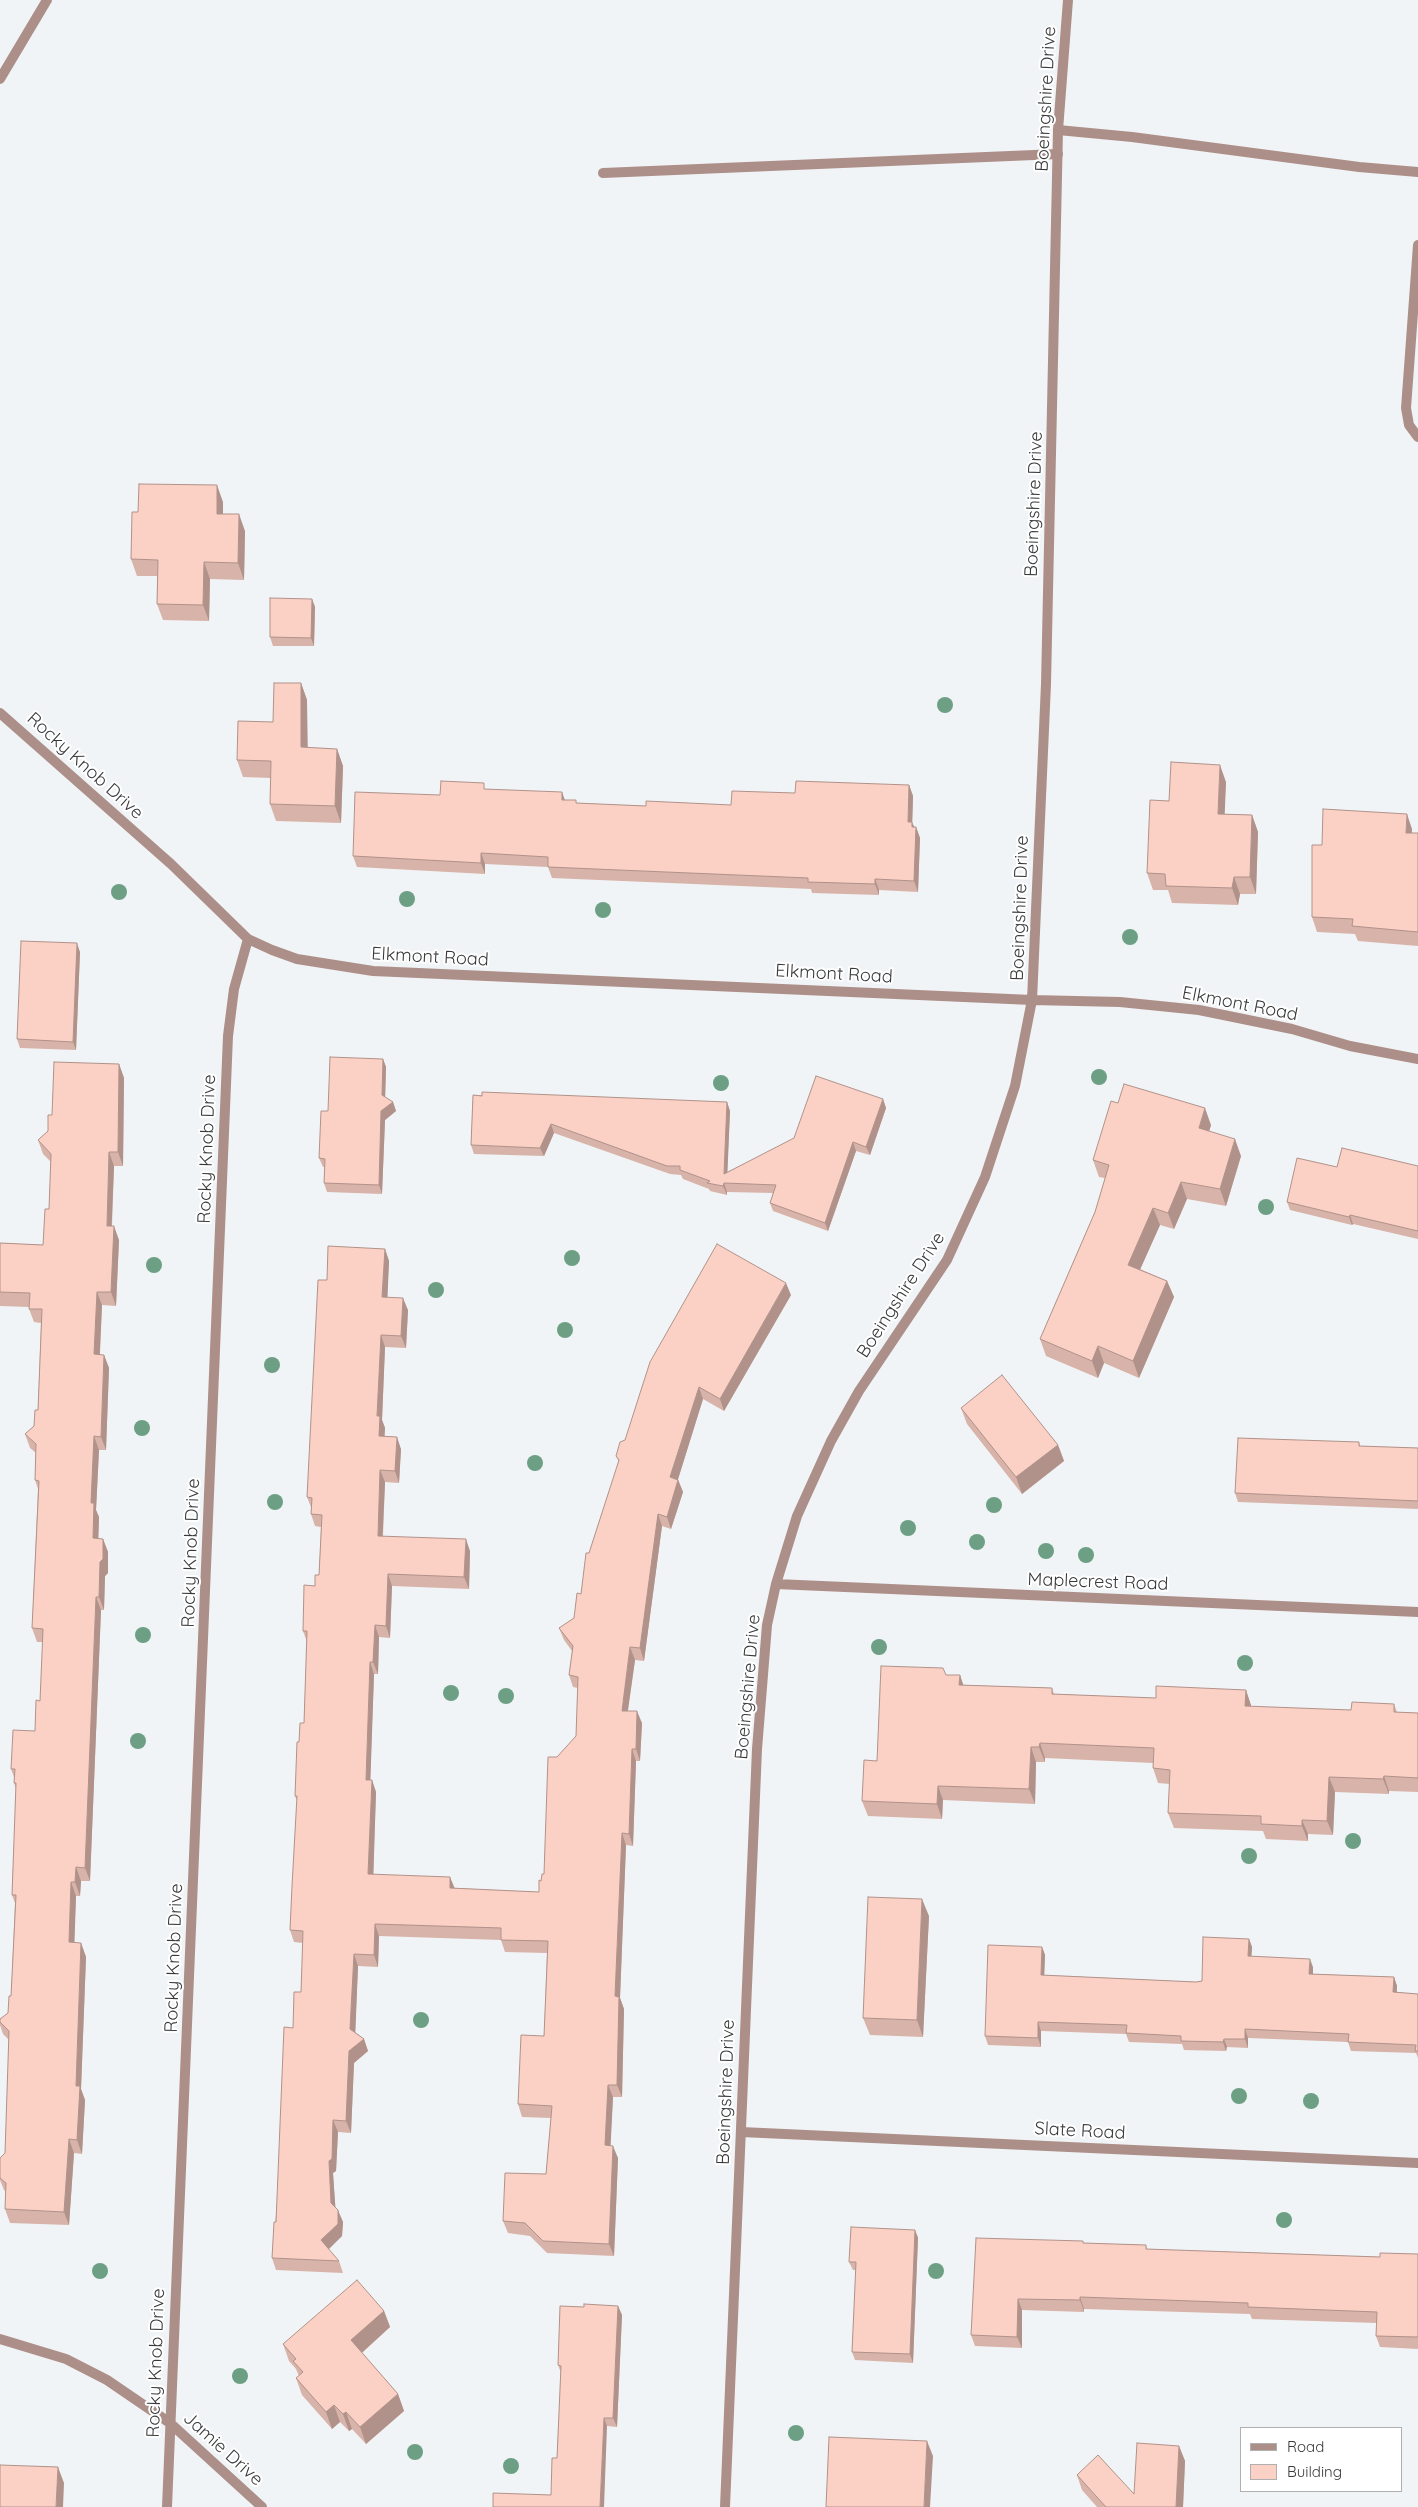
<!DOCTYPE html>
<style>
body{margin:0}
#map{position:relative;width:1418px;height:2507px;overflow:hidden;background:#f1f4f6;font-family:Quicksand,sans-serif}
canvas{display:block}
.legend{position:absolute;left:1240px;top:2427px;width:162px;height:65px;box-sizing:border-box;background:#fff;border:1px solid #afb0b0;margin:0;padding:6px 9px;list-style:none;font-size:15px;color:#38393a}
.legend li{display:flex;align-items:center;gap:10px;height:25px}
.legend b{width:25px;border:1px solid #afb0b0}
</style>
<div id="map">
<canvas width="1418" height="2507"></canvas>
<ul class="legend">
<li><b style="height:6px;background:#ad8f89"></b>Road</li>
<li><b style="height:14px;background:#fbd0c5"></b>Building</li>
</ul>
</div>
<script>
const g = document.querySelector('canvas').getContext('2d');
g.lineJoin = 'round';
function shape(rows) {
  const path = new Path2D();
  for (const r of rows) {
    path.moveTo(r[0], r[1]);
    for (let i = 2; i < r.length; i += 2) path.lineTo(r[i], r[i + 1]);
  }
  return path;
}
function trace(path, color, width, dash) {
  g.strokeStyle = color;
  g.lineWidth = width;
  g.lineCap = dash ? 'butt' : 'round';
  g.setLineDash(dash || []);
  g.stroke(path);
}
function fill(path, color) {
  g.fillStyle = color;
  g.fill(path, 'evenodd');
}
function label(font, color, halo, rows, align = 'center') {
  g.font = font + ' Quicksand,sans-serif';
  g.lineWidth = 4;
  g.setLineDash([]);
  g.textBaseline = 'middle';
  g.strokeStyle = halo;
  g.fillStyle = color;
  for (const [text, x, y, turn = 0] of rows) {
    g.save();
    g.translate(x, y);
    g.rotate((+turn || 0) * Math.PI / 180);
    g.textAlign = isNaN(turn) ? turn : align;
    if (halo) g.strokeText(text, 0, 0);
    g.fillText(text, 0, 0);
    g.restore();
  }
}
trace(shape([
 [1058,130,1132,137,1359,167,1418,172],
 [603,173,1058,154],
 [1418,245,1406,408,1409,425,1418,437]
]), '#ad8f89', 10);
trace(shape([
 [0,79,47,0],
 [0,713,171,864,248,939,234,989,228,1036,167,2507],
 [248,939,272,950,297,959,373,971,1032,1000,1120,1002,1199,1010,1292,1029,1350,1046,1418,1059],
 [776,1584,1418,1612],
 [741,2132,1418,2163],
 [0,2339,66,2359,107,2380,170,2423,262,2507],
 [725,2507,757,1749,767,1625,776,1584,797,1516,831,1441,859,1391,947,1260,985,1177,1015,1086,1032,1000,1046,684,1058,130,1068,0]
]), '#ad8f89', 10);
g.fillStyle = '#6c9f83';
for (const [x, y] of [
 [945,705],
 [119,892],
 [407,899],
 [603,910],
 [1130,937],
 [1099,1077],
 [721,1083],
 [1266,1207],
 [572,1258],
 [154,1265],
 [436,1290],
 [565,1330],
 [272,1365],
 [142,1428],
 [535,1463],
 [275,1502],
 [994,1505],
 [908,1528],
 [977,1542],
 [1046,1551],
 [1086,1555],
 [143,1635],
 [879,1647],
 [1245,1663],
 [451,1693],
 [506,1696],
 [138,1741],
 [1353,1841],
 [1249,1856],
 [421,2020],
 [1239,2096],
 [1311,2101],
 [1284,2220],
 [100,2271],
 [936,2271],
 [240,2376],
 [796,2433],
 [415,2452],
 [511,2466]
]) {
  g.beginPath();
  g.arc(x, y, 8, 0, 2 * Math.PI);
  g.fill();
}
fill(shape([
 [223,502,223,514,245,531,244,580,210,579,209,621,163,620,157,604,157,576,137,576,131,559,138,512],
 [312,599,315,607,314,646,273,646,270,637],
 [301,683,307,700,307,748,337,749,343,766,341,823,276,821,270,804,271,778,243,777,237,760,273,722],
 [1226,782,1224,814,1252,815,1258,832,1256,894,1240,894,1238,905,1172,903,1168,890,1153,890,1147,873,1169,801],
 [909,785,913,796,912,822,914,827,916,827,920,838,918,892,879,890,879,895,812,893,811,889,552,878,548,867,485,864,485,874,357,867,353,856,440,795,486,789,565,800,577,803,646,806,731,805,795,793],
 [1412,829,1412,833,1418,833,1418,946,1358,941,1355,934,1317,932,1312,917,1322,845],
 [80,952,76,1050,20,1048,17,1039],
 [383,1059,386,1067,385,1097,393,1102,396,1111,385,1120,382,1194,327,1192,324,1183,325,1167,323,1167,319,1158,328,1111],
 [119,1064,124,1078,123,1166,114,1166,112,1226,119,1240,116,1306,102,1305,100,1355,104,1355,109,1368,106,1450,99,1450,96,1510,99,1517,98,1539,103,1539,108,1552,108,1573,105,1576,104,1610,101,1610,90,1881,81,1881,80,1896,76,1896,74,1943,81,1943,86,1957,81,2089,85,2100,82,2154,74,2153,69,2225,10,2223,5,2209,6,2192,4,2190,0,2180,0,2158,5,2153,9,2040,3,2034,0,2025,0,2019,8,2013,11,1996,15,1903,12,1895,16,1789,14,1783,14,1777,11,1769,35,1731,40,1701,43,1642,37,1642,32,1628,38,1489,35,1480,36,1453,30,1448,25,1434,34,1426,38,1410,41,1323,34,1322,29,1309,29,1307,0,1306,0,1243,43,1245,49,1209,51,1162,43,1154,38,1140,48,1131,52,1115],
 [473,1095,727,1102,730,1111,727,1172,883,1099,886,1108,870,1155,856,1151,828,1231,773,1211,770,1203,773,1193,727,1192,727,1195,710,1191,709,1189,683,1179,681,1175,670,1174,554,1133,544,1156,474,1154,471,1145],
 [1118,1103,1211,1125,1209,1131,1241,1156,1226,1206,1187,1199,1174,1229,1160,1225,1140,1269,1167,1281,1174,1297,1139,1378,1104,1363,1098,1378,1046,1356,1040,1339,1095,1212,1105,1178,1099,1177,1093,1160],
 [1418,1166,1418,1239,1353,1224,1352,1225,1290,1210,1287,1202,1337,1167],
 [385,1249,389,1261,387,1297,408,1310,406,1348,385,1347,382,1420,385,1428,384,1436,401,1449,399,1483,385,1482,383,1536,470,1551,469,1589,392,1586,390,1638,379,1637,378,1674,374,1674,370,1780,372,1780,376,1792,373,1875,454,1888,539,1892,541,1881,544,1874,557,1757,576,1736,578,1688,573,1687,569,1675,572,1651,564,1640,559,1628,574,1618,581,1594,589,1553,619,1462,616,1456,625,1440,791,1295,724,1411,703,1399,678,1479,683,1492,671,1529,662,1526,644,1661,635,1660,628,1711,642,1723,640,1761,636,1761,633,1846,626,1845,620,1998,624,2009,622,2097,613,2097,610,2146,618,2158,614,2256,547,2253,530,2236,508,2233,503,2221,546,2174,551,2118,522,2117,518,2104,544,2036,547,1953,505,1952,501,1940,379,1936,378,1967,358,1966,355,2032,364,2039,368,2051,354,2063,351,2133,338,2132,336,2171,333,2173,335,2207,343,2222,342,2236,328,2249,339,2261,343,2273,276,2270,272,2258,293,2028,301,1992,303,1943,294,1942,290,1930,297,1801,295,1796,299,1742,304,1723,307,1642,303,1631,315,1586,319,1575,321,1527,315,1526,311,1514,311,1507,307,1497,327,1280],
 [961,1408,1058,1445,1064,1461,1022,1494,967,1424],
 [1359,1442,1360,1446,1418,1448,1418,1509,1238,1502,1235,1493],
 [960,1675,963,1685,1052,1688,1054,1694,1156,1698,1246,1690,1251,1707,1351,1710,1394,1704,1397,1712,1418,1713,1418,1792,1389,1791,1389,1794,1335,1792,1333,1835,1308,1834,1308,1841,1266,1839,1263,1831,1174,1828,1168,1813,1170,1784,1158,1783,1153,1768,1153,1763,1045,1758,1045,1762,1036,1762,1035,1804,943,1800,942,1819,868,1816,862,1801,877,1761],
 [929,1916,923,2037,870,2035,863,2018],
 [1249,1939,1252,1947,1251,1956,1313,1967,1313,1974,1394,1977,1397,1986,1397,1992,1418,1994,1418,2058,1416,2053,1351,2051,1348,2042,1248,2038,1248,2048,1227,2047,1226,2051,1184,2050,1182,2044,1129,2042,1126,2034,1041,2031,1041,2047,988,2045,985,2036,1042,1947,1045,1955,1044,1975,1196,1982,1202,1981],
 [915,2230,918,2238,913,2363,855,2360,852,2352,856,2270,853,2270,849,2262],
 [1083,2241,1083,2243,1146,2245,1147,2249,1380,2257,1418,2254,1418,2349,1380,2347,1376,2336,1377,2323,1252,2319,1250,2314,1084,2309,1084,2312,1022,2310,1022,2348,975,2346,971,2335],
 [618,2306,622,2315,617,2427,607,2426,551,2495,557,2458,561,2373,558,2365,584,2307],
 [384,2311,390,2327,362,2353,398,2394,404,2411,366,2444,352,2429,349,2431,340,2422,332,2429,302,2395,296,2378,299,2376,296,2369,289,2361,283,2344],
 [1179,2446,1185,2461,1183,2507,1097,2507,1082,2490,1077,2475,1134,2494]
]), '#d8b3a9');
fill(shape([
 [217,485,223,502,223,531,217,514],
 [239,514,245,531,244,580,238,563],
 [204,562,210,579,209,621,203,605],
 [312,599,315,607,314,646,311,638],
 [301,683,307,700,308,764,301,747],
 [337,749,343,766,341,823,335,806],
 [1220,765,1226,782,1224,831,1218,814],
 [909,785,913,796,912,833,908,822],
 [562,792,566,803,562,800],
 [1407,814,1412,829,1411,848,1406,833],
 [1252,815,1258,832,1256,894,1250,877],
 [912,822,916,831,916,827,920,838,918,892,914,881],
 [481,853,485,864,485,874,481,863],
 [1234,877,1240,894,1238,905,1232,888],
 [875,879,879,890,879,895,875,884],
 [77,943,80,952,76,1050,73,1042],
 [383,1059,386,1067,385,1103,382,1095],
 [119,1064,124,1078,123,1166,118,1152],
 [883,1099,886,1108,870,1155,866,1147],
 [393,1102,396,1111,385,1120,382,1194,379,1185,381,1111],
 [727,1102,730,1111,727,1183,724,1174],
 [1205,1108,1211,1125,1205,1145,1199,1128],
 [551,1124,554,1133,544,1156,540,1148],
 [1235,1139,1241,1156,1226,1206,1220,1189],
 [853,1142,856,1151,828,1231,825,1223],
 [109,1152,114,1166,111,1240,107,1226],
 [1181,1182,1187,1199,1174,1229,1168,1213],
 [724,1183,727,1192,727,1195,723,1186],
 [1153,1208,1160,1225,1135,1281,1128,1265],
 [1350,1215,1353,1224,1352,1225,1349,1217],
 [114,1226,119,1240,116,1306,111,1292],
 [385,1249,389,1261,387,1309,382,1297],
 [1167,1281,1174,1297,1139,1378,1133,1361],
 [786,1283,791,1295,724,1411,720,1399],
 [97,1292,102,1305,99,1368,94,1354],
 [403,1298,408,1310,406,1348,401,1336],
 [381,1335,385,1347,382,1420,385,1428,384,1448,379,1436,377,1416],
 [1098,1346,1104,1363,1098,1378,1092,1361],
 [104,1355,109,1368,106,1450,101,1437],
 [699,1387,703,1399,675,1489,670,1477],
 [94,1436,99,1450,96,1510,99,1517,98,1552,93,1538,91,1503],
 [397,1437,401,1449,399,1483,395,1471],
 [1058,1445,1064,1461,1022,1494,1016,1477],
 [380,1470,385,1482,382,1548,378,1536],
 [678,1480,683,1492,671,1529,667,1517],
 [658,1514,662,1526,644,1661,640,1648],
 [103,1539,108,1552,108,1573,105,1576,104,1610,99,1597,100,1562],
 [466,1539,470,1551,469,1589,464,1577],
 [388,1574,392,1586,390,1638,386,1626],
 [96,1597,101,1610,90,1881,85,1868],
 [375,1625,379,1637,378,1674,373,1662],
 [630,1647,635,1660,626,1723,622,1711],
 [370,1662,374,1674,370,1792,366,1780],
 [960,1675,965,1690,959,1685],
 [1246,1690,1251,1705,1251,1721,1245,1706],
 [637,1711,642,1723,640,1761,636,1749],
 [1040,1743,1045,1758,1045,1762,1039,1747],
 [1031,1747,1036,1762,1035,1804,1029,1789],
 [632,1749,636,1761,633,1846,629,1834],
 [1384,1776,1389,1791,1389,1794,1383,1779],
 [1329,1777,1335,1792,1333,1835,1327,1821],
 [372,1780,376,1792,373,1887,368,1874],
 [938,1786,943,1800,942,1819,937,1804],
 [1302,1820,1308,1834,1308,1841,1302,1826],
 [622,1833,626,1845,620,1998,624,2009,622,2097,617,2085,615,1996],
 [76,1867,81,1881,80,1896,75,1882],
 [450,1877,455,1889,450,1888],
 [71,1882,76,1896,74,1956,69,1942],
 [922,1899,929,1916,923,2037,917,2020],
 [375,1924,379,1936,378,1967,374,1955],
 [1249,1939,1252,1947,1251,1964,1248,1956],
 [81,1943,86,1957,81,2089,85,2100,82,2154,77,2140,76,2086],
 [1042,1947,1045,1955,1044,1983,1041,1975],
 [354,1954,358,1966,355,2041,350,2029],
 [1310,1959,1313,1967,1313,1983,1309,1974],
 [1394,1977,1397,1986,1396,2001,1393,1992],
 [1038,2022,1041,2031,1041,2047,1038,2038],
 [1245,2029,1248,2038,1248,2048,1245,2039],
 [364,2039,368,2051,354,2063,351,2133,346,2121,349,2051],
 [1224,2039,1227,2047,1226,2051,1223,2042],
 [608,2085,613,2097,610,2158,605,2145],
 [333,2120,338,2132,336,2171,333,2173,336,2215,331,2203,329,2161],
 [69,2139,74,2153,69,2225,64,2212],
 [613,2146,618,2158,614,2256,609,2244],
 [338,2210,343,2222,342,2236,325,2253,321,2240],
 [915,2230,918,2238,913,2363,910,2354],
 [1080,2297,1084,2309,1084,2312,1080,2300],
 [1018,2299,1022,2310,1022,2348,1017,2337],
 [618,2306,622,2315,617,2427,613,2418],
 [384,2311,390,2327,357,2357,351,2340],
 [398,2394,404,2411,366,2444,360,2427],
 [334,2405,340,2422,332,2429,326,2412],
 [346,2412,352,2429,349,2431,343,2414],
 [604,2418,607,2426,604,2507,600,2507],
 [927,2441,933,2456,930,2507,924,2507],
 [1179,2446,1185,2461,1183,2507,1176,2507],
 [58,2467,64,2483,63,2507,56,2507]
]), '#b0928a');
const building = shape([
 [139,484,217,485,217,514,239,514,238,563,204,562,203,605,157,604,158,560,131,559,132,512,138,512,139,484],
 [270,598,312,599,311,638,270,637,270,598],
 [274,683,301,683,301,747,337,749,335,806,270,804,271,761,237,760,238,721,273,722,274,683],
 [1171,762,1220,765,1218,814,1252,815,1250,877,1234,877,1232,888,1166,886,1165,874,1147,873,1150,800,1169,801,1171,762],
 [441,781,484,783,484,789,562,792,562,800,576,800,576,803,646,806,646,801,731,805,732,791,795,793,796,781,909,785,908,822,912,822,912,827,916,827,914,881,875,879,875,884,808,882,808,878,548,867,548,857,481,853,481,863,353,856,355,792,440,795,441,781],
 [1323,809,1407,814,1406,833,1418,833,1418,932,1352,926,1353,919,1312,917,1312,845,1322,845,1323,809],
 [21,941,77,943,73,1042,17,1039,21,941],
 [330,1057,383,1059,382,1095,393,1102,381,1111,379,1185,324,1183,325,1159,319,1158,321,1111,328,1111,330,1057],
 [54,1062,119,1064,118,1152,109,1152,107,1226,114,1226,111,1292,97,1292,94,1354,104,1355,101,1437,94,1436,91,1503,94,1503,93,1538,103,1539,103,1559,100,1562,99,1597,96,1597,85,1868,76,1867,75,1882,71,1882,69,1942,81,1943,76,2086,80,2086,77,2140,69,2139,64,2212,5,2209,6,2183,0,2178,0,2158,5,2153,9,2031,0,2022,0,2019,8,2013,9,1996,11,1996,16,1895,12,1895,16,1783,14,1783,15,1769,11,1769,13,1730,35,1731,36,1700,40,1701,43,1629,32,1628,39,1481,35,1480,36,1444,25,1434,34,1426,35,1410,38,1410,42,1309,29,1309,30,1293,0,1292,0,1243,43,1245,45,1209,49,1209,51,1154,38,1140,48,1131,48,1115,52,1115,54,1062],
 [816,1076,883,1099,866,1147,853,1142,825,1223,770,1203,776,1185,724,1183,723,1186,707,1183,710,1181,680,1170,680,1166,667,1166,551,1124,540,1148,471,1145,473,1095,482,1096,482,1092,727,1102,724,1174,794,1138,816,1076],
 [1124,1084,1205,1108,1199,1128,1235,1139,1220,1189,1181,1182,1168,1213,1153,1208,1128,1265,1167,1281,1133,1361,1098,1346,1092,1361,1040,1339,1095,1212,1109,1165,1093,1160,1111,1101,1118,1103,1124,1084],
 [1342,1148,1418,1166,1418,1231,1350,1215,1349,1217,1287,1202,1297,1158,1337,1167,1342,1148],
 [717,1244,786,1283,720,1399,699,1387,670,1477,678,1480,667,1517,658,1514,640,1648,630,1647,622,1711,637,1711,636,1749,632,1749,629,1834,622,1833,615,1996,619,1997,617,2085,608,2085,605,2145,613,2146,609,2244,543,2241,525,2223,503,2221,505,2173,546,2174,552,2106,518,2104,521,2035,544,2036,548,1941,501,1940,501,1928,375,1924,374,1955,354,1954,350,2029,364,2039,349,2051,346,2121,333,2120,332,2159,329,2161,331,2203,338,2210,338,2224,321,2240,339,2261,272,2258,274,2222,276,2222,284,2027,293,2028,294,1992,301,1992,303,1931,290,1930,292,1886,297,1796,295,1796,297,1742,299,1742,300,1723,304,1723,307,1631,303,1631,304,1585,315,1586,315,1575,319,1575,322,1515,311,1514,312,1498,307,1497,318,1280,327,1280,328,1246,385,1249,382,1297,403,1298,401,1336,381,1335,377,1416,380,1416,379,1436,397,1437,395,1471,380,1470,378,1536,466,1539,464,1577,388,1574,386,1626,375,1625,373,1662,370,1662,366,1780,372,1780,368,1874,450,1877,450,1888,539,1892,539,1880,541,1881,542,1874,544,1874,548,1757,557,1757,576,1736,578,1677,569,1675,573,1646,559,1628,574,1618,577,1593,581,1594,586,1553,589,1553,619,1460,616,1456,620,1442,625,1440,650,1362,717,1244],
 [1002,1375,1058,1445,1016,1477,961,1408,1002,1375],
 [1238,1438,1359,1442,1359,1446,1418,1448,1418,1501,1235,1493,1238,1438],
 [881,1666,943,1668,946,1675,960,1675,959,1685,1052,1688,1052,1694,1156,1698,1156,1686,1246,1690,1245,1706,1351,1710,1352,1702,1394,1704,1394,1712,1418,1713,1418,1778,1384,1776,1383,1779,1329,1777,1327,1821,1302,1820,1302,1826,1261,1824,1261,1816,1168,1813,1170,1770,1153,1768,1154,1748,1040,1743,1039,1747,1031,1747,1029,1789,938,1786,937,1804,862,1801,864,1760,877,1761,881,1666],
 [868,1897,922,1899,917,2020,863,2018,868,1897],
 [1203,1937,1249,1939,1248,1956,1310,1959,1309,1974,1394,1977,1393,1992,1418,1994,1418,2051,1415,2051,1416,2045,1348,2042,1349,2034,1245,2029,1245,2039,1224,2039,1223,2042,1181,2041,1181,2036,1126,2033,1127,2025,1038,2022,1038,2038,985,2036,988,1945,1042,1947,1041,1975,1196,1982,1202,1981,1203,1937],
 [851,2227,915,2230,910,2354,852,2352,856,2262,849,2262,851,2227],
 [976,2238,1083,2241,1083,2243,1146,2245,1146,2249,1380,2257,1380,2253,1418,2254,1418,2337,1376,2336,1377,2312,1248,2307,1248,2303,1080,2297,1080,2300,1018,2299,1017,2337,971,2335,976,2238],
 [357,2280,384,2311,351,2340,398,2394,360,2427,346,2412,343,2414,334,2405,326,2412,296,2378,303,2372,293,2361,296,2359,283,2344,357,2280],
 [584,2304,618,2306,613,2418,604,2418,600,2507,493,2507,493,2493,551,2495,552,2458,557,2458,561,2366,558,2365,560,2306,584,2307,584,2304],
 [829,2437,927,2441,924,2507,928,2507,826,2507,829,2437],
 [1137,2443,1179,2446,1176,2507,1106,2507,1077,2475,1098,2455,1134,2494,1137,2443],
 [0,2465,58,2467,56,2507,0,2507,0,2465]
]);
fill(building, '#fbd0c5');
trace(building, '#b0928a', 1);
label('18px', '#38393a', '#fff', [
 ["Boeingshire Drive",1046,99,-87],
 ["Boeingshire Drive",1034,504,-88],
 ["Rocky Knob Drive",85,766,42],
 ["Boeingshire Drive",1020,908,-88],
 ["Elkmont Road",430,957,3],
 ["Elkmont Road",834,974,3],
 ["Elkmont Road",1240,1004,11],
 ["Rocky Knob Drive",207,1149,-88],
 ["Boeingshire Drive",901,1295,-57],
 ["Rocky Knob Drive",191,1553,-88],
 ["Maplecrest Road",1098,1582,2],
 ["Boeingshire Drive",748,1687,-85],
 ["Rocky Knob Drive",174,1958,-88],
 ["Boeingshire Drive",726,2092,-88],
 ["Slate Road",1080,2131,3],
 ["Rocky Knob Drive",156,2363,-88],
 ["Jamie Drive",223,2449,42]
]);
</script>
